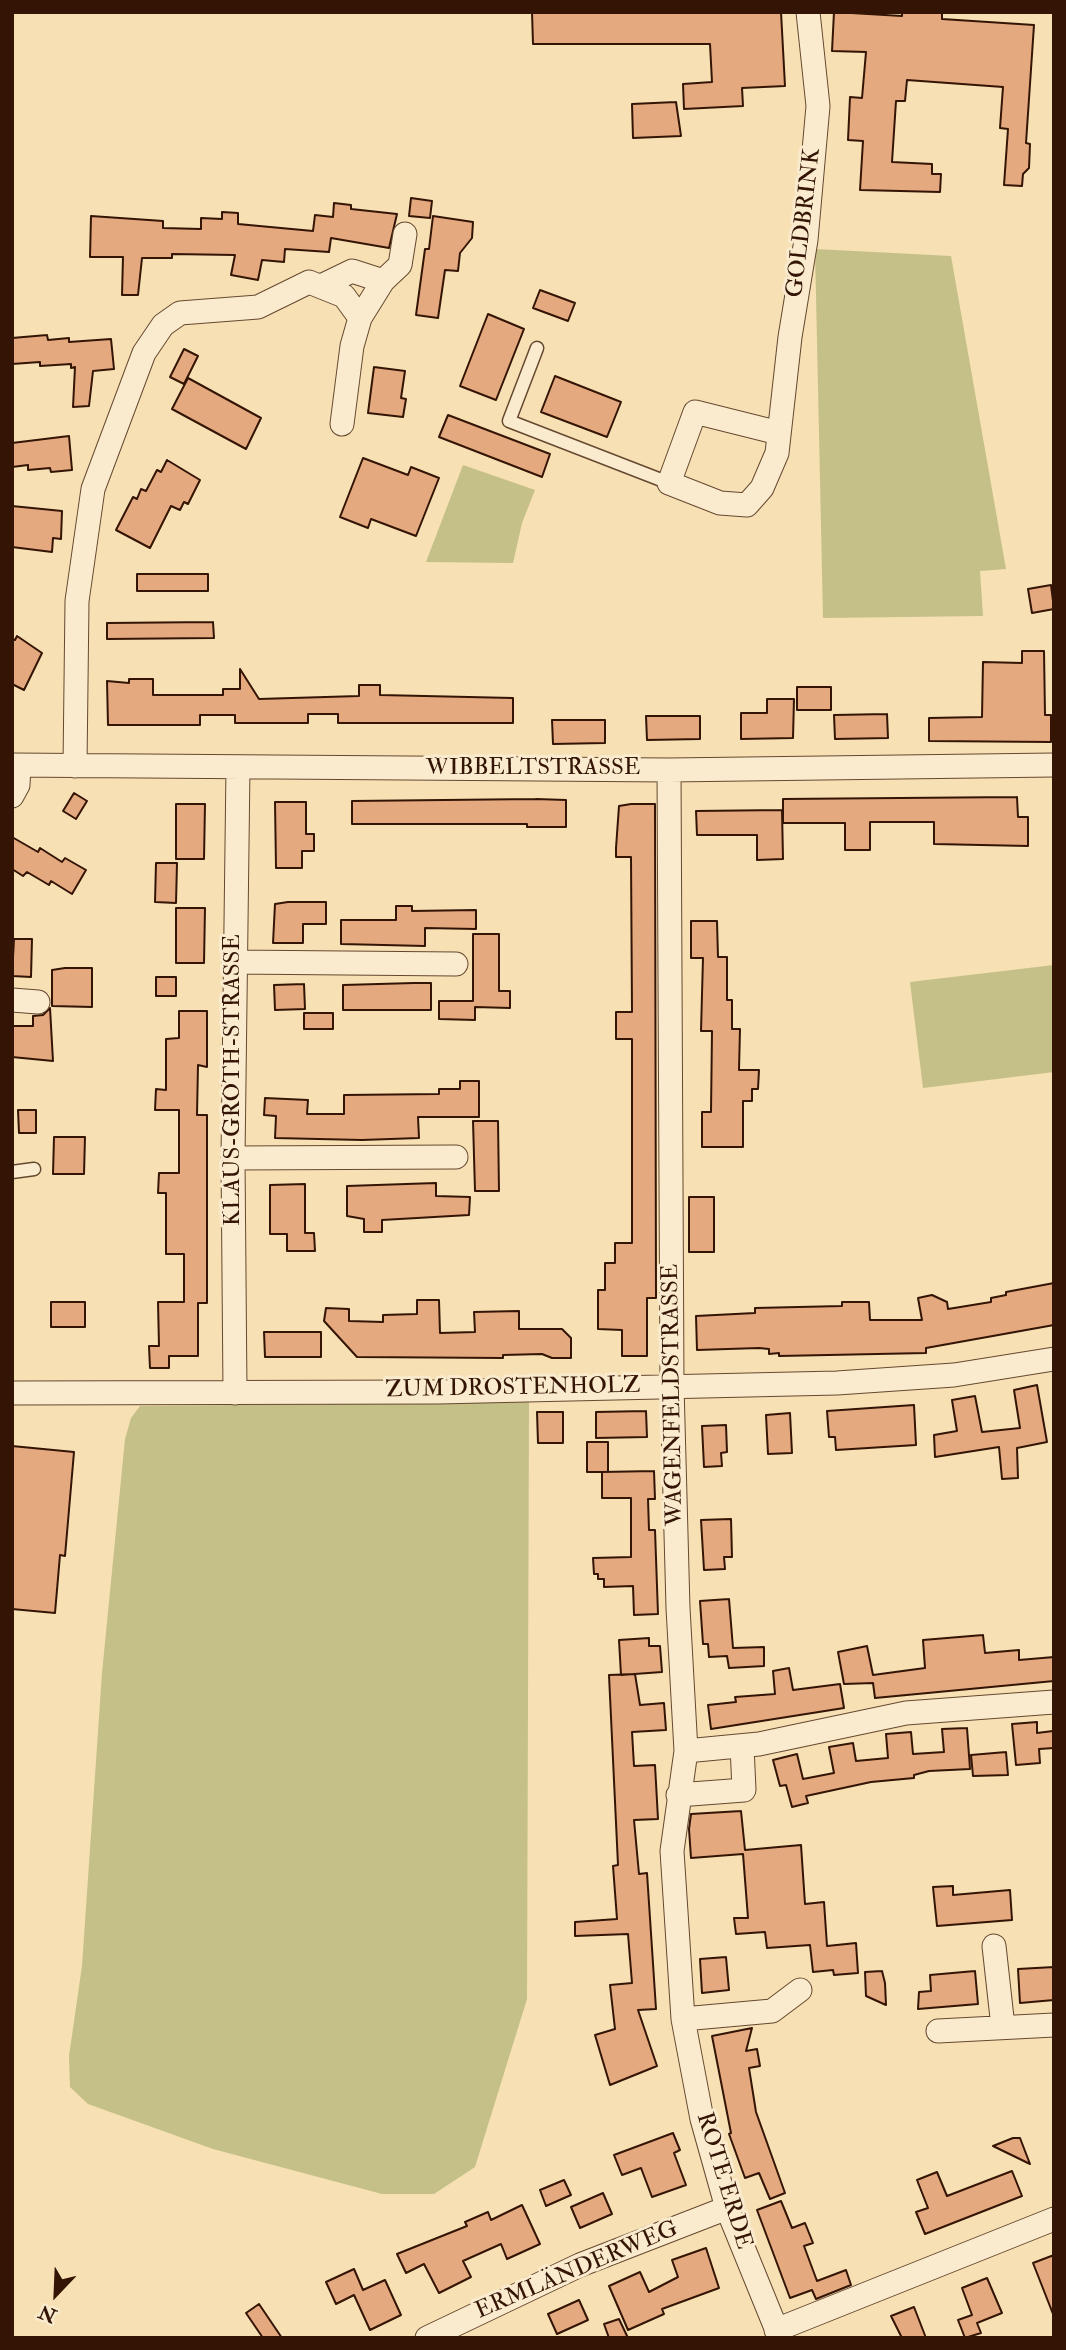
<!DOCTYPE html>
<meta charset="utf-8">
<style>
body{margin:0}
#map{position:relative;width:1066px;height:2350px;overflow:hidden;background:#f7e0b3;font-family:"IM FELL Double Pica",serif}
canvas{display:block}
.frame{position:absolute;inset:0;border:14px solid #341505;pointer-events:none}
.north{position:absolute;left:21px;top:2259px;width:70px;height:70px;-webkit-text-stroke:5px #faebce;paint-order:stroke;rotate:203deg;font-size:19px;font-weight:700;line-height:28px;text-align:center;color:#341505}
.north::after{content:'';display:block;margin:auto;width:24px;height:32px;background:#341505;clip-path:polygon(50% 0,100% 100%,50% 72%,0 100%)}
</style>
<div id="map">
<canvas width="1066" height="2350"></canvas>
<div class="frame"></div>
<div class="north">N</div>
</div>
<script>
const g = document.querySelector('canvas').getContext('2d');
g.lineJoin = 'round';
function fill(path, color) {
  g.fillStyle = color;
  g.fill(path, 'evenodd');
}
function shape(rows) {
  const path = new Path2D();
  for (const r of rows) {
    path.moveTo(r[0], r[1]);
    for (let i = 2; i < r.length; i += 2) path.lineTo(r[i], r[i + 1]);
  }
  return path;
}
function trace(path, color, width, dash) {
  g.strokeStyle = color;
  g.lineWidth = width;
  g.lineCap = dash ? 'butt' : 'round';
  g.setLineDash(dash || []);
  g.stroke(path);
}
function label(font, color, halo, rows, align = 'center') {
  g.font = font + ' "IM FELL Double Pica",serif';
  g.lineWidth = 6;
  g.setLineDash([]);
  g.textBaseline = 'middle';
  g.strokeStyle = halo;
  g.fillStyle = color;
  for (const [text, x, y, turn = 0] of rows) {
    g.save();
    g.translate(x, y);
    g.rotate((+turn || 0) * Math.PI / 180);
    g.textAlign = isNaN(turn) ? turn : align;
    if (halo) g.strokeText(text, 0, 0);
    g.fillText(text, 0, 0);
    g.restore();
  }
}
fill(shape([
 [815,249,951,256,1006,569,980,571,983,616,823,618],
 [463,465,535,490,522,523,513,563,426,562],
 [1054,965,1054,1072,923,1088,910,982],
 [529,1402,527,1999,475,2167,434,2194,382,2194,213,2149,88,2104,70,2087,69,2056,82,1966,102,1673,125,1439,131,1418,140,1406]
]), '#c4c088');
const building = shape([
 [532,12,781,12,785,86,742,88,743,106,684,109,683,84,712,82,710,44,533,44,532,12],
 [834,12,902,16,902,12,942,12,942,19,1034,25,1026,143,1030,144,1029,168,1023,174,1022,186,1004,185,1008,129,1000,128,1003,87,907,80,905,101,896,101,892,162,932,164,932,174,941,174,940,192,860,190,863,141,848,140,850,97,862,98,866,52,832,51,834,12],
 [676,102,681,136,633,138,632,104,676,102],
 [411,198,432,201,430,218,409,216,411,198],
 [334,203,351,205,351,209,397,214,389,248,331,238,329,252,285,249,284,262,262,260,258,280,231,275,235,255,172,254,172,258,142,258,138,295,122,295,123,257,90,257,91,216,163,221,163,228,201,229,201,218,222,219,222,212,238,213,238,224,313,231,315,215,333,217,334,203],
 [433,216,473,222,472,238,460,253,458,271,445,270,438,318,416,315,425,249,429,249,433,216],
 [540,290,575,303,568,321,533,308,540,290],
 [488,314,524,329,496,400,460,386,488,314],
 [47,335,48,340,69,338,69,342,111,339,114,369,93,371,89,406,73,407,75,367,71,368,71,364,40,366,40,362,12,364,12,338,47,335],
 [184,349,198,356,184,384,170,377,184,349],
 [374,367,405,371,401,398,406,399,403,417,368,413,374,367],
 [555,376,621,402,607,437,541,412,555,376],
 [188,378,261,418,246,449,172,409,188,378],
 [448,415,550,454,542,477,439,437,448,415],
 [69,436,72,470,51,472,50,468,28,470,28,465,12,467,12,443,69,436],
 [363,458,408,475,411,467,439,478,416,536,371,519,368,528,340,517,363,458],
 [167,460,200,480,188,504,184,502,180,510,171,506,150,548,116,530,133,497,137,499,141,489,146,491,157,470,161,472,167,460],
 [12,506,62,511,61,539,53,538,52,552,12,547,12,506],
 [137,574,208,574,208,591,137,591,137,574],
 [1051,585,1054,609,1032,613,1028,589,1051,585],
 [213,622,214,638,107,639,107,623,213,622],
 [17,636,42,653,24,690,12,684,12,639,15,640,17,636],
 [1022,651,1044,651,1045,715,1051,715,1051,742,929,741,929,718,982,717,983,662,1022,663,1022,651],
 [240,669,259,699,359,696,359,685,380,685,380,695,513,698,513,723,338,723,338,714,308,714,308,723,235,723,235,715,200,715,200,725,108,725,107,681,129,683,129,679,153,679,153,695,223,695,223,689,240,689,240,669],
 [797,687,831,687,831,710,797,710,797,687],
 [767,699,794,699,793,738,741,739,741,713,767,713,767,699],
 [887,714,888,738,835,739,834,715,887,714],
 [646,716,700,716,700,739,647,740,646,716],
 [552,720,605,720,605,743,553,744,552,720],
 [74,793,87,801,76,819,63,811,74,793],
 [1017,797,1018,817,1028,817,1028,846,934,844,934,822,870,822,870,850,845,850,845,823,783,823,783,799,1017,797],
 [536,799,566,800,566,827,527,827,527,824,352,824,352,801,536,799],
 [275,802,306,802,306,834,314,834,314,851,302,851,302,868,276,868,275,802],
 [176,804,205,804,204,859,176,859,176,804],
 [631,804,655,804,656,1298,647,1298,647,1356,622,1356,622,1330,598,1329,598,1290,605,1290,605,1263,615,1263,615,1243,632,1243,632,1039,616,1039,616,1012,632,1012,631,857,616,857,616,848,619,806,631,804],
 [782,810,783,859,757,860,757,835,697,835,696,811,782,810],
 [12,837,38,852,40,848,62,862,65,858,86,870,72,894,51,881,49,885,27,872,23,876,12,869,12,837],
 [156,863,177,863,176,903,155,902,156,863],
 [288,902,326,902,326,924,303,924,303,943,273,943,275,904,288,902],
 [396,906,412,906,412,911,476,910,476,929,425,928,425,946,341,944,341,920,396,920,396,906],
 [176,908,205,908,204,963,176,963,176,908],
 [691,921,717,921,718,957,727,957,727,1000,732,1000,732,1029,740,1029,739,1070,759,1070,758,1089,752,1089,752,1101,743,1101,743,1147,702,1147,702,1112,711,1112,712,1031,701,1031,703,958,691,958,691,921],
 [473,934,499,934,499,991,510,991,510,1008,475,1007,475,1020,439,1019,439,1001,473,1001,473,934],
 [14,939,32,939,31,977,12,976,14,939],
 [65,968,92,968,92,1007,52,1006,52,970,65,968],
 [156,977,176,977,176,996,156,996,156,977],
 [414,983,431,983,431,1010,343,1010,343,985,414,983],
 [304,984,305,1009,275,1010,274,985,304,984],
 [50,1008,53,1061,12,1057,12,1026,33,1026,33,1016,43,1015,50,1008],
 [179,1011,207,1011,207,1067,198,1065,197,1115,207,1115,207,1303,198,1303,198,1356,169,1356,169,1368,150,1368,149,1346,159,1346,158,1302,184,1302,184,1254,166,1254,166,1193,158,1193,159,1173,179,1173,179,1110,155,1110,156,1089,166,1090,166,1039,179,1038,179,1011],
 [304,1013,333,1013,333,1029,304,1029,304,1013],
 [460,1081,479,1081,479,1117,418,1117,419,1138,362,1140,275,1138,276,1116,264,1115,265,1098,308,1100,307,1114,344,1114,344,1095,439,1094,439,1089,460,1089,460,1081],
 [18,1110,36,1110,36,1133,19,1133,18,1110],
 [473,1121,498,1121,499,1191,475,1191,473,1121],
 [54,1137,85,1137,84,1174,53,1174,54,1137],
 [436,1183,436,1196,470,1197,469,1215,382,1220,382,1232,364,1232,364,1219,347,1216,347,1186,436,1183],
 [305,1184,305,1233,314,1233,315,1251,287,1251,287,1234,270,1234,270,1185,305,1184],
 [689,1197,714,1197,714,1252,689,1252,689,1197],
 [1054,1283,1054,1325,926,1348,926,1353,779,1356,779,1353,769,1354,769,1349,759,1348,697,1350,696,1316,755,1313,755,1308,842,1306,842,1302,869,1302,870,1320,922,1320,918,1298,932,1295,947,1302,948,1309,991,1302,991,1298,1006,1295,1006,1292,1054,1283],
 [417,1300,439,1300,440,1333,475,1332,474,1312,519,1311,519,1329,562,1329,571,1338,571,1358,552,1358,542,1354,503,1355,503,1358,357,1357,324,1321,326,1308,349,1309,349,1321,383,1322,383,1315,417,1314,417,1300],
 [51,1302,85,1302,85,1327,51,1327,51,1302],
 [264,1332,321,1332,321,1357,265,1357,264,1332],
 [1037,1385,1047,1442,1017,1448,1018,1478,1002,1479,999,1447,935,1457,934,1435,957,1431,952,1400,975,1396,982,1432,1020,1428,1014,1390,1037,1385],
 [914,1405,916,1445,836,1450,835,1437,829,1437,827,1411,914,1405],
 [646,1411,647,1437,596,1438,596,1412,646,1411],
 [537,1412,563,1412,563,1443,538,1443,537,1412],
 [790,1413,792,1453,768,1454,766,1415,790,1413],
 [726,1425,727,1452,721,1453,722,1466,704,1467,702,1426,726,1425],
 [587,1442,608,1442,608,1472,587,1472,587,1442],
 [12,1446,74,1452,65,1556,60,1555,55,1613,12,1609,12,1446],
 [654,1471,655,1499,648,1499,649,1530,655,1530,658,1614,634,1615,633,1586,604,1587,604,1579,598,1579,598,1574,594,1574,593,1558,631,1557,631,1498,602,1498,602,1472,654,1471],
 [731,1519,732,1557,724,1557,725,1569,704,1570,701,1520,731,1519],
 [729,1599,733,1648,764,1647,764,1666,729,1668,727,1656,709,1657,708,1644,703,1644,700,1601,729,1599],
 [983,1635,985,1653,1019,1650,1019,1660,1054,1657,1054,1681,875,1698,873,1683,844,1684,838,1652,867,1646,873,1675,925,1668,923,1640,983,1635],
 [649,1638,649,1646,660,1646,662,1672,621,1675,619,1640,649,1638],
 [789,1668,793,1690,840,1684,844,1708,711,1729,708,1705,736,1702,735,1697,775,1694,773,1671,789,1668],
 [635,1674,640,1705,664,1703,666,1730,632,1732,634,1766,655,1765,658,1819,634,1820,639,1874,647,1873,656,2009,638,2010,657,2066,610,2085,595,2035,615,2029,610,1985,632,1983,628,1934,575,1936,575,1922,617,1919,613,1866,618,1865,609,1675,635,1674],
 [1037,1722,1037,1733,1053,1731,1054,1748,1039,1749,1040,1763,1016,1765,1012,1724,1037,1722],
 [967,1728,970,1769,929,1771,914,1775,914,1778,871,1782,806,1796,808,1803,792,1807,786,1785,780,1786,773,1760,797,1754,803,1779,834,1773,829,1747,853,1743,856,1761,888,1758,886,1734,911,1732,913,1754,944,1752,942,1729,967,1728],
 [1006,1752,1008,1775,973,1776,971,1755,1006,1752],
 [741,1811,745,1850,801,1845,805,1904,824,1902,827,1946,856,1943,858,1973,834,1975,833,1970,813,1972,810,1945,767,1948,765,1932,736,1934,734,1918,748,1918,743,1854,691,1858,689,1829,691,1814,741,1811],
 [953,1886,953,1895,1010,1890,1012,1920,937,1926,933,1887,953,1886],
 [726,1957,729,1990,702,1993,700,1959,726,1957],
 [1054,1967,1054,2000,1020,2003,1018,1969,1054,1967],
 [882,1971,885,1983,886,2005,866,1996,865,1972,882,1971],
 [975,1971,978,2004,918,2009,919,1992,931,1991,930,1975,975,1971],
 [752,2028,746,2051,757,2049,760,2066,749,2068,756,2112,785,2193,770,2199,759,2173,745,2178,729,2134,731,2133,712,2036,752,2028],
 [673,2133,680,2150,674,2153,686,2185,652,2197,641,2168,622,2175,614,2155,673,2133],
 [1013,2138,1020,2138,1030,2164,993,2146,1013,2138],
 [1012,2171,1022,2196,925,2234,916,2212,928,2208,917,2180,937,2172,947,2196,1012,2171],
 [564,2180,571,2195,546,2206,540,2190,564,2180],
 [603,2193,612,2214,580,2228,571,2207,603,2193],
 [781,2201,792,2228,805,2223,813,2243,804,2246,817,2281,846,2270,851,2285,816,2299,812,2290,790,2298,757,2210,781,2201],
 [522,2205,540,2244,507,2259,501,2244,463,2261,471,2277,439,2293,424,2264,406,2273,397,2254,467,2226,465,2222,488,2212,491,2220,522,2205],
 [706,2248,719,2288,662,2309,664,2314,628,2330,609,2286,640,2272,649,2292,678,2277,672,2260,706,2248],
 [1054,2255,1054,2314,1053,2314,1033,2263,1054,2255],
 [354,2269,363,2290,385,2280,401,2315,370,2330,354,2295,336,2304,326,2282,354,2269],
 [987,2278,1002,2313,977,2323,981,2333,965,2338,958,2320,972,2315,962,2288,987,2278],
 [579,2300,588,2320,557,2334,548,2314,579,2300],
 [259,2304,282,2338,263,2338,246,2313,259,2304],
 [914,2307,926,2338,902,2338,891,2316,914,2307],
 [619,2319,628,2338,609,2338,604,2324,619,2319]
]);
fill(building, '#e5a97f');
trace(building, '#341505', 2);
const lane = shape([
 [537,348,509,421,669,483],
 [12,1172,34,1169]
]);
const street = shape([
 [323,285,352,271,383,281],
 [342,424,352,346,360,318,383,281,400,265,405,234],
 [779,433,695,412,669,483,720,503,747,505,762,488,777,453,790,337,806,240,818,106,808,12],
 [12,765,669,770,1054,765],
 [75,766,77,601,93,489,144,353,163,325,180,313,258,307,309,282,344,296,360,318],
 [669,770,672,1385,678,1608,686,1751,672,1851,683,2019,702,2119,727,2208,780,2338],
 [12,796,18,785,19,766],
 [234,962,456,964],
 [12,1000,38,1002],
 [233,1158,456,1157],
 [12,1393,438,1392,837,1383,954,1375,1054,1359],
 [235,1393,233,1158,238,767],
 [686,1751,759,1744,906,1713,1054,1702],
 [678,1795,744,1790,742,1746],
 [994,1946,1003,2027],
 [683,2019,772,2011,800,1990],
 [938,2031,1054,2025],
 [776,2330,1054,2219],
 [427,2338,580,2265,727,2208]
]);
trace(lane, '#654830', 15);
trace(street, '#654830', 25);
trace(lane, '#faebce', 12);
trace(street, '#faebce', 23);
label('23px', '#341505', '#faebce', [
 ["GOLDBRINK",805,223,-83],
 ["WIBBELTSTRASSE",533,769],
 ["KLAUS-GROTH-STRASSE",234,1080,-90],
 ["ZUM DROSTENHOLZ",513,1389,-1],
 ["WAGENFELDSTRASSE",674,1395,-91],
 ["ROTE ERDE",723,2181,73],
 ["ERMLÄNDERWEG",577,2271,-23]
]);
</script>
